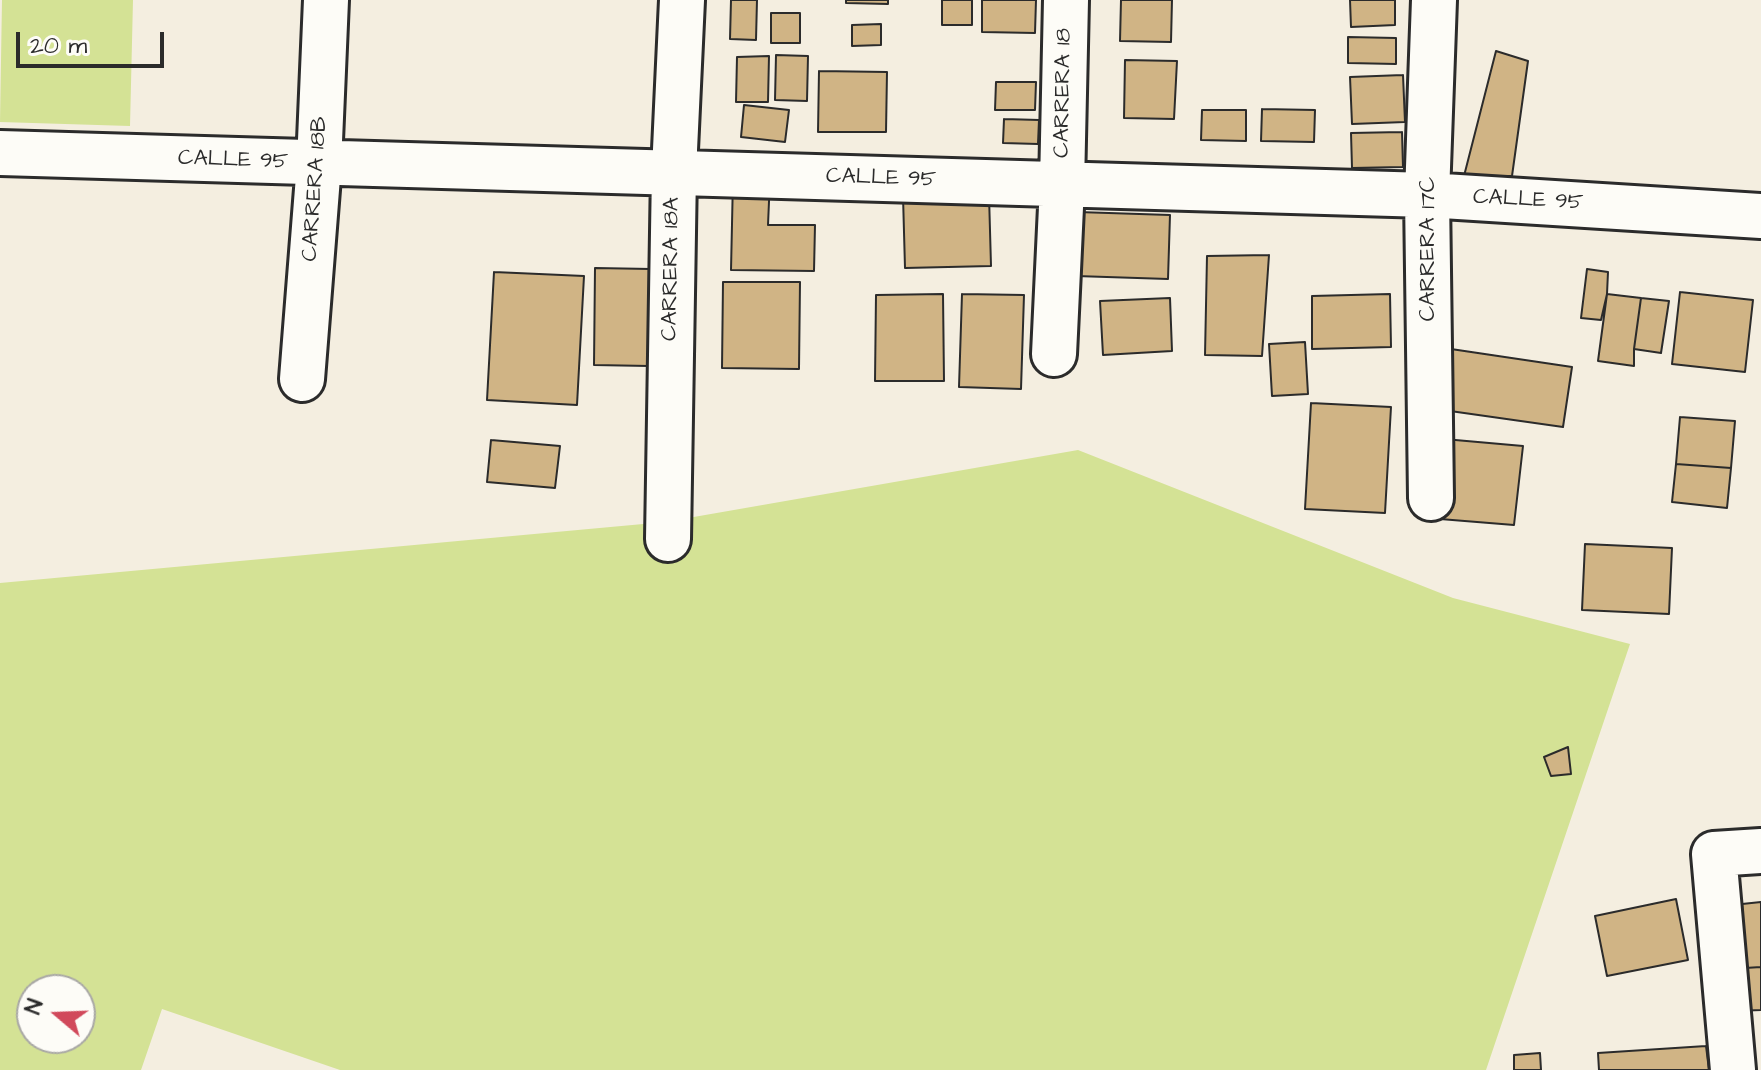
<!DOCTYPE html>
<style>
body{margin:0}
#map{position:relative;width:1761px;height:1070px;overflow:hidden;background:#f4eee0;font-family:"Architects Daughter",sans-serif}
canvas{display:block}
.north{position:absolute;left:16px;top:974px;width:80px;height:80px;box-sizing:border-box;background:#fdfcf7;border:2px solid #a9a8a5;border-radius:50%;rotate:289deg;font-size:22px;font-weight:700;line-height:32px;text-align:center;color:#2b2b2b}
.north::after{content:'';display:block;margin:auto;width:28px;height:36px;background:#d1495b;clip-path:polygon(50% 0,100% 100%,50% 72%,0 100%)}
.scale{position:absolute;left:16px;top:32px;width:148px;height:36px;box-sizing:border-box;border:4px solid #2b2b2b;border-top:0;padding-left:10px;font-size:24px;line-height:28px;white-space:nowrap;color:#2b2b2b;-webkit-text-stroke:6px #fdfcf7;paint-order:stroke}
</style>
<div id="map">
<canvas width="1761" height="1070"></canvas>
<div class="north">N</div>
<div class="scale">20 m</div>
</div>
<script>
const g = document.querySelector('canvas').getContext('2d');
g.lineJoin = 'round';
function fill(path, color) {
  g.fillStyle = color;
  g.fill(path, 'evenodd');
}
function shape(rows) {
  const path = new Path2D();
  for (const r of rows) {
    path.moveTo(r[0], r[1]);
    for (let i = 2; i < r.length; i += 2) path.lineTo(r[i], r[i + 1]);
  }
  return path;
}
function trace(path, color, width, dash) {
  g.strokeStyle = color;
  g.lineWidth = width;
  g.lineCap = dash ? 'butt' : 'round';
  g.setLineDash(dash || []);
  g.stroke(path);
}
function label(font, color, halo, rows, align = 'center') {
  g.font = font + ' "Architects Daughter",sans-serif';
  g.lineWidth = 7;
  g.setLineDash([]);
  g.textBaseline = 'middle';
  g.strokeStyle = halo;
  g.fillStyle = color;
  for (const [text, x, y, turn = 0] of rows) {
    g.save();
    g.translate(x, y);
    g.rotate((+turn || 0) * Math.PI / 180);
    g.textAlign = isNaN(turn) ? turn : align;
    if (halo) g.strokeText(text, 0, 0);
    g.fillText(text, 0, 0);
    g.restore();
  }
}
fill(shape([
 [2,0,133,0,130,126,0,122],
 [1078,450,1453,598,1630,644,1486,1070,340,1070,162,1009,141,1070,0,1070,0,583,665,522],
 [32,990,80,990,80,1038,32,1038]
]), '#d4e295');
const building = shape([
 [731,0,757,0,756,40,730,39,731,0],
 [846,0,888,0,888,4,846,3,846,0],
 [942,0,972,0,972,25,942,25,942,0],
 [982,0,1036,0,1035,33,982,32,982,0],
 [1121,0,1172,0,1171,42,1120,41,1121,0],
 [1350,0,1395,0,1395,25,1351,27,1350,0],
 [771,13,800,13,800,43,771,43,771,13],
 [881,24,881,45,852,46,852,25,881,24],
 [1348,37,1396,38,1396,64,1348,63,1348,37],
 [1496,51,1528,61,1512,176,1464,176,1496,51],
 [776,55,808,56,807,101,775,100,776,55],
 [769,56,768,102,736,102,737,57,769,56],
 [1125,60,1177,61,1174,119,1124,118,1125,60],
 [819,71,887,72,886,132,818,132,819,71],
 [1403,75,1405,122,1352,124,1350,77,1403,75],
 [996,82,1036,82,1035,110,995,110,996,82],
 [744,105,789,110,785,142,741,137,744,105],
 [1262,109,1315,110,1314,142,1261,141,1262,109],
 [1202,110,1246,110,1246,141,1201,140,1202,110],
 [1004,119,1039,120,1038,144,1003,143,1004,119],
 [1402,132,1403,167,1352,168,1351,133,1402,132],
 [733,178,770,178,768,225,815,225,814,271,731,270,733,178],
 [989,195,991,266,905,268,903,196,989,195],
 [1078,212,1170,215,1168,279,1076,276,1078,212],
 [1269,255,1262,356,1205,355,1207,256,1269,255],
 [595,268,651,269,649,366,594,365,595,268],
 [1587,269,1608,272,1607,294,1601,320,1581,318,1587,269],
 [494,272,584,276,577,405,487,400,494,272],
 [723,282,800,282,799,369,722,368,723,282],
 [1680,292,1753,300,1745,372,1672,364,1680,292],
 [943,294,944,381,875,381,876,295,943,294],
 [962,294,1024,295,1021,389,959,387,962,294],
 [1390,294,1391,347,1312,349,1312,296,1390,294],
 [1607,294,1641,298,1634,349,1634,366,1598,361,1607,294],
 [1170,298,1172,351,1103,355,1100,301,1170,298],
 [1641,298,1669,301,1661,353,1634,349,1641,298],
 [1305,342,1308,394,1272,396,1269,344,1305,342],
 [1451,349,1572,367,1563,427,1443,410,1451,349],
 [1311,403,1391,407,1385,513,1305,509,1311,403],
 [1680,417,1735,421,1731,468,1676,464,1680,417],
 [1444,439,1523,446,1514,525,1440,519,1444,439],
 [491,440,560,446,555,488,487,482,491,440],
 [1676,464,1731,468,1727,508,1672,502,1676,464],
 [1585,544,1672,548,1669,614,1582,610,1585,544],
 [1568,747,1571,774,1551,776,1544,757,1568,747],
 [1676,899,1688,960,1607,976,1595,916,1676,899],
 [1761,902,1761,967,1745,968,1742,904,1761,902],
 [1761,967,1761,1010,1736,1011,1745,968,1761,967],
 [1706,1046,1709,1070,1599,1070,1598,1053,1706,1046],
 [1540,1053,1541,1070,1514,1070,1514,1055,1540,1053]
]);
fill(building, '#d0b485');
trace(building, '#2b2b2b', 2);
const street = shape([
 [0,153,1427,195,1761,216],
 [1054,354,1062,186,1066,0],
 [302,379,319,164,326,0],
 [1431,498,1427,195,1434,0],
 [668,539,674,171,682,0],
 [1733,1070,1714,854,1761,851]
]);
trace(street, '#2b2b2b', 50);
trace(street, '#fdfcf7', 44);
label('22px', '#2b2b2b', '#fdfcf7', [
 ["CARRERA 18",1064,93,-89],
 ["CALLE 95",233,161,2],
 ["CALLE 95",881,179,2],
 ["CARRERA 18B",316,189,-86],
 ["CALLE 95",1528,201,3],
 ["CARRERA 17C",1429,249,-90],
 ["CARRERA 18A",672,269,-89]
]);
</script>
